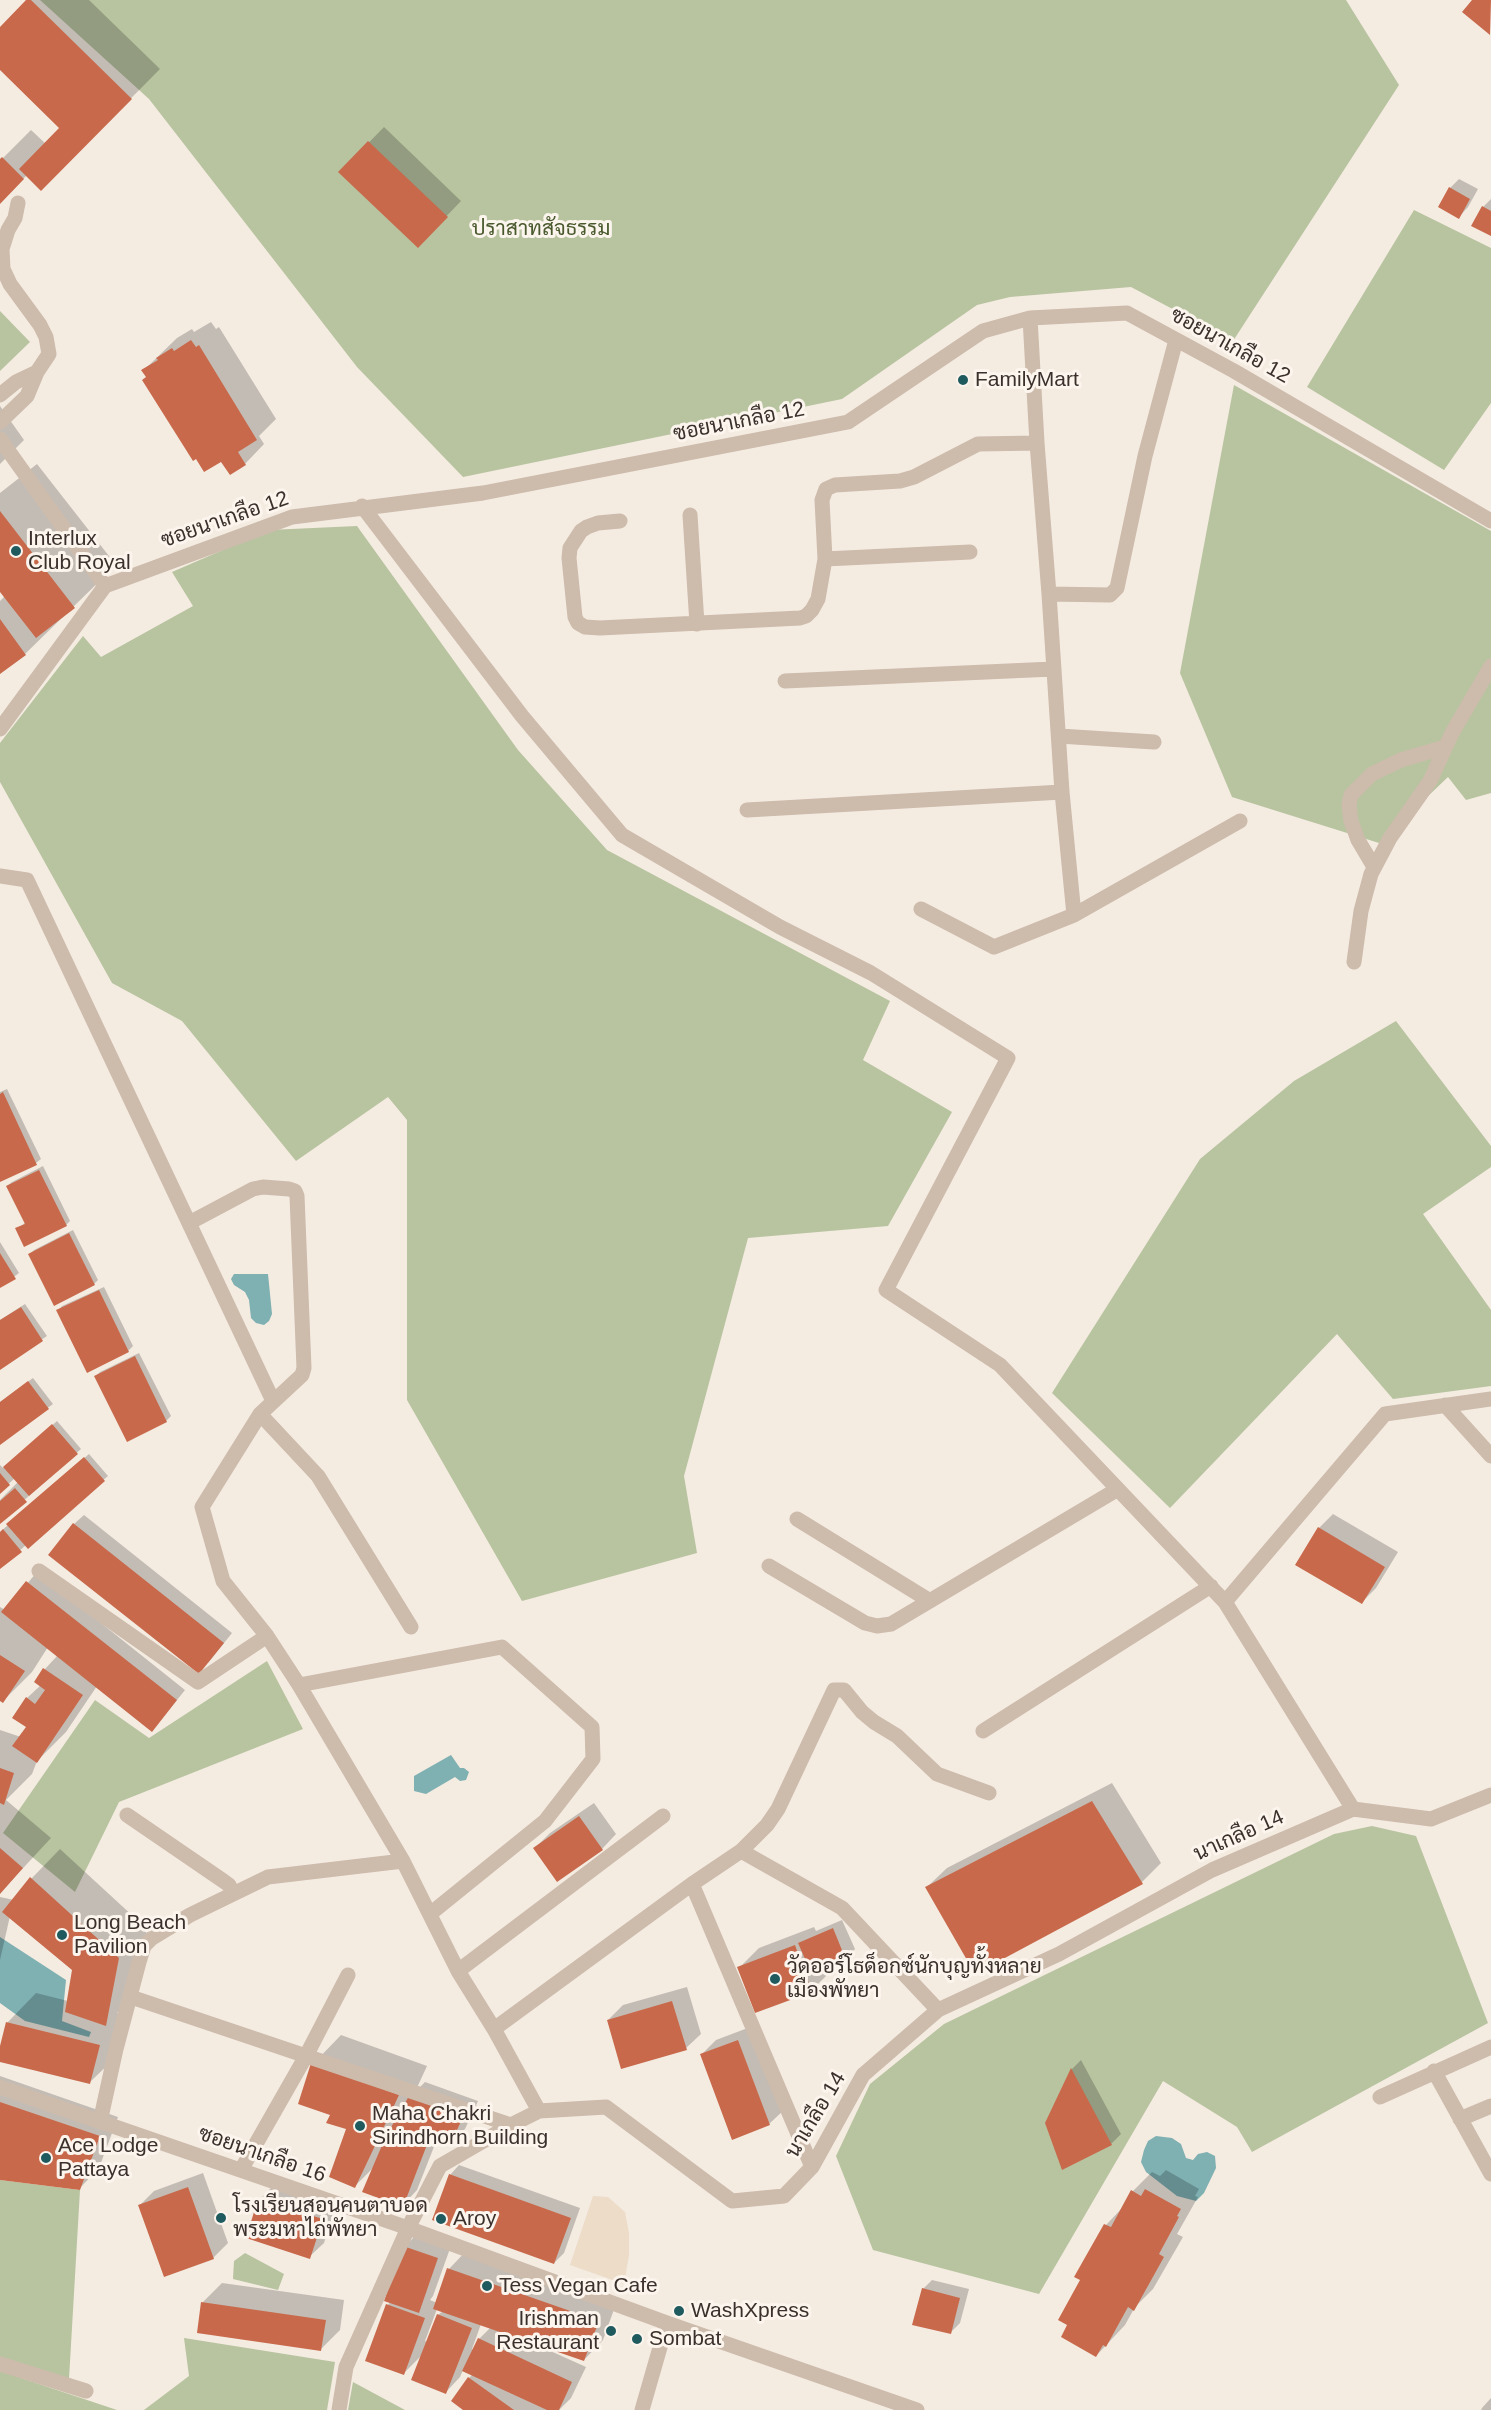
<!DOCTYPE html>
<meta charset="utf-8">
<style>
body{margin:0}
canvas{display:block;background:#f4ebe1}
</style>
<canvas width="1491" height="2410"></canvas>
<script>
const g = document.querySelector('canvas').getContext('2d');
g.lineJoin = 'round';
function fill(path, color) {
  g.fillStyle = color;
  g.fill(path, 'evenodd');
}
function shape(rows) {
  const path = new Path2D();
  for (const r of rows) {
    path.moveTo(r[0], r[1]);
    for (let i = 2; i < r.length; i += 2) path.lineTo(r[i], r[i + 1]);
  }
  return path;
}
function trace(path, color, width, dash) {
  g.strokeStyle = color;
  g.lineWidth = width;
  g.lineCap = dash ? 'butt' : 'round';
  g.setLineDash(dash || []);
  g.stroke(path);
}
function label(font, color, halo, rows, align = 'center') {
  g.font = font + ' Helvetica,Sarabun,sans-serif';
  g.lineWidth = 6;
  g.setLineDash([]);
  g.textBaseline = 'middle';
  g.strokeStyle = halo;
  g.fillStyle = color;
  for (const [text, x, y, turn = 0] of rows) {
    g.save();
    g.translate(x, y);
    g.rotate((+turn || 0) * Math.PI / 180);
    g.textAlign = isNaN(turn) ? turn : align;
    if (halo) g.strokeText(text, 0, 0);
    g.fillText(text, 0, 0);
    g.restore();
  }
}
fill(shape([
 [40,0,1346,0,1399,85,1233,341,1131,287,1010,297,977,305,842,399,463,477,357,367,149,99],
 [1414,210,1491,248,1491,403,1444,470,1307,387],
 [0,311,30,342,0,371],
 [1234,385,1491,531,1491,793,1466,800,1448,777,1379,843,1232,797,1180,673],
 [357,526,518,750,607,850,890,1001,863,1060,952,1112,888,1226,748,1238,684,1476,697,1553,522,1601,407,1400,407,1120,388,1097,296,1161,182,1021,112,983,0,782,0,743,83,636,101,657,193,606,172,572,269,530],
 [1396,1021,1491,1146,1491,1167,1423,1214,1491,1310,1491,1386,1393,1399,1337,1334,1170,1508,1052,1393,1200,1159,1294,1081],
 [267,1661,303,1729,119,1802,75,1892,3,1833,95,1700,149,1738],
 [1372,1826,1416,1836,1488,2023,1252,2152,1237,2127,1163,2081,1039,2294,873,2250,836,2156,870,2084,944,2024,1334,1834],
 [0,2180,80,2190,69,2379,0,2358],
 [245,2253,284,2274,278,2290,233,2279,234,2261],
 [184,2338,335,2362,327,2410,144,2410,189,2376],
 [0,2371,117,2410,0,2410],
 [353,2382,405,2410,348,2410]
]), '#b8c4a0');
fill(shape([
 [593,2196,608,2197,625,2212,629,2233,629,2255,624,2284,570,2265]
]), '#ecdcc8');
fill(shape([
 [234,1274,268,1274,272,1314,269,1321,264,1325,256,1323,251,1318,249,1300,245,1292,234,1285,231,1279],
 [451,1755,460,1768,464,1768,469,1772,466,1780,460,1781,455,1777,426,1794,414,1791,414,1776],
 [0,1937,66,1980,62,2021,91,2032,89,2037,25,2021,0,2003],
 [1156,2136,1172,2138,1181,2144,1186,2158,1193,2160,1198,2154,1207,2152,1215,2156,1216,2168,1204,2193,1196,2201,1177,2196,1146,2172,1141,2162,1144,2150,1148,2141]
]), '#7fb0b2');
fill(shape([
 [29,0,89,0,160,69,41,189,27,175,0,202,0,161,31,130,46,144,62,128,0,68,0,29],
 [384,127,461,201,418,246,340,172],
 [1459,179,1478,189,1468,207,1459,217,1450,188],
 [1491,199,1491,235,1473,225,1483,207],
 [211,322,216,329,219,327,276,419,259,436,264,444,245,464,222,460,143,371,177,338,192,329,194,332],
 [0,406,24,440,0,464],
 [37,464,116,565,25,654,0,672,0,601,5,596,0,590,0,493],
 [7,1089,41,1159,36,1163,0,1181,0,1092],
 [43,1166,70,1221,66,1225,17,1229,26,1222,7,1186,12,1182],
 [73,1230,98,1280,94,1284,30,1254,34,1250],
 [0,1242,19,1273,0,1287],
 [104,1287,133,1346,128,1351,87,1371,58,1311,62,1306],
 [25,1304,47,1336,0,1368,0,1320],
 [139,1353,171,1416,166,1421,96,1376,100,1372],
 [33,1378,53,1404,0,1443,0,1402],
 [57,1421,81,1449,0,1522,0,1500,18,1482,15,1478,0,1492,0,1465,3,1468],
 [89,1454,108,1476,0,1567,0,1532],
 [1333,1514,1398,1552,1376,1588,1362,1602,1319,1528],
 [84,1515,232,1633,208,1663,74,1524],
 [37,1572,185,1690,161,1720,97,1686,66,1732,37,1761,32,1774,6,1800,51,1838,0,1893,0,1730,21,1737,28,1726,27,1698,41,1685,45,1669,58,1655,48,1647,32,1672,3,1701,0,1699,0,1607,5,1610],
 [1112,1783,1161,1863,1142,1882,927,1887,947,1868],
 [594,1803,616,1834,602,1849,535,1848,550,1833],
 [60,1849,147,1929,134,1996,117,2013,128,2016,119,2054,90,2082,0,2060,8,2022,36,1993,68,2001,74,1970,10,1916,0,1960,0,1897,14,1900,32,1878],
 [842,1920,855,1949,846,1959,829,1966,831,1971,812,1990,756,2011,739,1968,759,1948,814,1927,816,1931],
 [687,1987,701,2034,686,2048,608,2020,623,2005],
 [753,2026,784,2110,769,2124,702,2054,716,2040],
 [341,2035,427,2066,415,2092,425,2082,478,2101,465,2129,450,2144,437,2139,417,2190,403,2205,375,2166,355,2186,348,2128,332,2114,313,2064],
 [1081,2060,1121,2134,1111,2144,1063,2168,1047,2123,1072,2069],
 [0,2076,118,2117,99,2168,80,2188,0,2179],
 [459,2165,580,2208,564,2253,554,2263,450,2175],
 [1166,2170,1199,2189,1195,2196,1198,2197,1177,2234,1183,2237,1153,2289,1135,2307,1125,2325,1096,2356,1070,2325,1082,2280,1076,2276,1106,2225,1124,2206,1133,2191,1152,2172,1160,2176],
 [203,2173,228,2243,213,2258,139,2206,154,2191],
 [274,2185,336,2205,324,2243,309,2257,247,2237,260,2199],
 [419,2232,452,2243,433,2296,430,2300,437,2303,449,2269,468,2249,617,2301,603,2340,584,2360,547,2347,546,2349,586,2367,571,2398,559,2410,465,2410,469,2378,473,2374,463,2370,460,2377,446,2392,422,2355,404,2373,388,2305,391,2301,405,2246],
 [437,2309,443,2311,438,2315,428,2342,425,2341],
 [481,2324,491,2327,479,2339,474,2350,472,2349],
 [932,2280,969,2289,960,2323,950,2333,923,2289],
 [222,2283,344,2300,340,2330,320,2350,198,2332,203,2302],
 [1491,2398,1491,2410,1481,2410,1482,2408]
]), '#0003');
fill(shape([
 [26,0,31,0,132,99,41,191,19,169,59,128,0,70,0,27],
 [1472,0,1491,0,1490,35,1462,12],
 [368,141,448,217,418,248,338,172],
 [2,157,24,179,0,204,0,159],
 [1449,187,1470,199,1459,219,1438,207],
 [1482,206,1491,211,1491,236,1471,226],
 [191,340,196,347,199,345,257,440,238,452,246,465,230,475,221,462,204,472,196,459,193,461,142,380,146,377,141,370,158,360,156,358,172,348,174,351],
 [0,511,75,608,36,638,0,592],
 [0,619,26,655,0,674],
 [3,1092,37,1165,0,1182,0,1094],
 [39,1170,67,1226,24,1247,15,1228,25,1224,6,1186],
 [69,1233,95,1285,54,1306,28,1254],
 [0,1253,16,1279,0,1288],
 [99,1290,129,1352,87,1373,56,1310],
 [21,1307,43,1341,0,1370,0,1320],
 [135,1356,167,1422,127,1442,94,1376],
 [28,1381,49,1409,0,1445,0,1402],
 [52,1424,78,1454,29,1496,3,1467],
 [84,1457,105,1481,28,1549,6,1524],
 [0,1473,10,1485,0,1494],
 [15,1488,27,1502,0,1524,0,1501],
 [73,1523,224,1643,199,1674,48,1555],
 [1318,1527,1385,1567,1362,1604,1295,1565],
 [3,1529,22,1552,0,1569,0,1532],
 [26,1581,177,1700,152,1732,1,1612],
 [0,1655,25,1671,3,1703,0,1701],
 [43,1668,83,1695,37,1763,12,1746,26,1727,12,1718,26,1697,35,1704,45,1690,34,1682],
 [0,1768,14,1773,4,1805,0,1803],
 [1092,1801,1143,1884,975,1974,925,1887],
 [579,1816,603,1850,557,1882,533,1848],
 [0,1848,23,1868,0,1894],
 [30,1877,119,1958,106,2026,65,2012,72,1970,2,1912],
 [833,1928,846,1960,812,1975,798,1943],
 [795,1945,812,1992,755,2013,737,1967],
 [672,2001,687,2050,621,2069,607,2020],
 [6,2022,100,2045,90,2084,0,2062,0,2046],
 [738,2040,770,2125,732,2140,700,2054],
 [311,2063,399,2095,355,2188,329,2177,346,2129,326,2123,330,2115,298,2104],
 [1071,2068,1112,2145,1062,2170,1045,2123],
 [409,2096,464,2115,450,2145,430,2137,403,2207,362,2192,386,2136],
 [0,2102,100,2136,80,2190,0,2180],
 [449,2174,571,2218,554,2264,432,2220],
 [188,2187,214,2259,164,2277,138,2205],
 [1145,2189,1181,2209,1177,2216,1179,2217,1159,2254,1164,2257,1134,2311,1128,2307,1106,2347,1103,2345,1096,2357,1061,2337,1067,2325,1058,2320,1080,2280,1074,2277,1104,2224,1111,2227,1131,2190,1141,2196],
 [258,2199,323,2219,310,2259,246,2238],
 [403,2246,438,2258,419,2313,384,2301],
 [447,2268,599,2321,584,2361,433,2309],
 [922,2288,960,2298,951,2334,912,2325],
 [201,2302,326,2320,321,2351,197,2333],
 [386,2304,425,2318,404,2375,365,2361],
 [437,2314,472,2328,446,2394,411,2380],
 [478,2338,572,2382,559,2410,547,2410,462,2371],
 [468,2377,514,2410,463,2410,451,2401]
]), '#c8694b');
trace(shape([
 [1030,318,1037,443],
 [0,395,16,382,37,372],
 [0,422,27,396,37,372,49,354,46,337,40,325,10,284,3,269,2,249,8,230,15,218,18,203],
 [0,439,105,586],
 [362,506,522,716,622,835,780,927,871,973,1008,1058,886,1290,1000,1365,1225,1602,1353,1809],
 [690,515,697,624],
 [620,521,598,523,587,527,581,531,570,548,569,558,575,617,578,623,585,627,600,628,800,618,806,616,812,610,818,599,825,559,822,500,826,489,835,485,900,481,914,477,978,444,1037,443,1049,594,1110,595,1117,588,1145,456,1176,340],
 [825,559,970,552],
 [1049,594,1062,792,1074,915,1240,821],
 [785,681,1053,669],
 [0,729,105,586,292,517,483,493,848,422,983,331,1030,318,1127,313,1234,371,1491,521],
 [1059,736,1154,742],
 [747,810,1062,792],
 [1374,867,1358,840,1351,821,1349,805,1351,795,1372,774,1401,760,1445,747],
 [0,876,27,880,273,1401],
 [921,909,994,947,1074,915],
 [1354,962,1361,911,1371,874,1390,838,1430,781,1452,733,1491,666],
 [189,1223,253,1189,263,1187,289,1189,295,1191,297,1196,304,1368,302,1375,260,1414,202,1507,223,1581,267,1636,299,1685,403,1861,458,1971,494,2029,539,2111],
 [1445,1405,1491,1456],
 [260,1414,318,1476,411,1627],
 [797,1519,930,1601],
 [769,1566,865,1623,877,1626,891,1624,1118,1489],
 [39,1571,198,1682,267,1636],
 [1225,1602,1385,1414,1491,1399],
 [299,1685,502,1647,592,1727,593,1759,545,1821,430,1914],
 [983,1731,1211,1586],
 [127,1815,222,1880,229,1885,233,1893],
 [741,1851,842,1908,938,2010],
 [692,1884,812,2167],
 [458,1971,663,1816],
 [131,1997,511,2125],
 [494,2029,692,1884,741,1851,767,1825,778,1809,834,1690,844,1690,862,1712,874,1722,897,1736,937,1774,989,1793],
 [1434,2071,1491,2174],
 [0,2087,408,2228,667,2323,917,2410],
 [1380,2097,1491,2047],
 [1460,2119,1491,2106],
 [100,2122,116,2049,139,1962,144,1946,152,1938,190,1915,268,1877,403,1861],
 [241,2170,306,2056,348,1975],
 [0,2364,86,2391],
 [339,2410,346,2367,408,2228,440,2166,511,2125,539,2111,606,2107,732,2201,784,2196,812,2167,863,2075,938,2010,1059,1954,1212,1870,1353,1809,1431,1819,1491,1795],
 [642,2410,667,2323]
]), '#cdbbac', 15);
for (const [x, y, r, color] of [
 [963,380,6,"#1f5a5e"],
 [16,551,6,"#1f5a5e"],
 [62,1935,6,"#1f5a5e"],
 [775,1979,6,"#1f5a5e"],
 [360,2126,6,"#1f5a5e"],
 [46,2158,6,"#1f5a5e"],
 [221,2218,6,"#1f5a5e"],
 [441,2219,6,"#1f5a5e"],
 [487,2286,6,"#1f5a5e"],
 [679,2311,6,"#1f5a5e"],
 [611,2331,6,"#1f5a5e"],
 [637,2339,6,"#1f5a5e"]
]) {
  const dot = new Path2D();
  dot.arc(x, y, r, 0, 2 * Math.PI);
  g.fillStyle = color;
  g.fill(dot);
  trace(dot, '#fbf5ee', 2);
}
label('21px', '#4a5a2e', '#fbf5ee', [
 ["ปราสาทสัจธรรม",541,229]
]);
label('21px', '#3b302b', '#fbf5ee', [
 ["ซอยนาเกลือ 12",1230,346,29],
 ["ซอยนาเกลือ 12",739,422,-11],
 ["ซอยนาเกลือ 12",225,520,-19],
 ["นาเกลือ 14",1239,1836,-24],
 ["นาเกลือ 14",816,2115,-59],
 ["ซอยนาเกลือ 16",262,2155,19]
]);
label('21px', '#3b302b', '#fbf5ee', [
 ["FamilyMart",975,380],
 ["Interlux",28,539],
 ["Club Royal",28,563],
 ["Long Beach",74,1923],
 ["Pavilion",74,1947],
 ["วัดออร์โธด็อกซ์นักบุญทั้งหลาย",787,1967],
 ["เมืองพัทยา",787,1991],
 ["Maha Chakri",372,2114],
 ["Sirindhorn Building",372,2138],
 ["Ace Lodge",58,2146],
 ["Pattaya",58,2170],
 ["โรงเรียนสอนคนตาบอด",233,2206],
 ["พระมหาไถ่พัทยา",233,2230],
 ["Aroy",453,2219],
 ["Tess Vegan Cafe",499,2286],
 ["WashXpress",691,2311],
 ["Irishman",599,2319,"right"],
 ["Restaurant",599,2343,"right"],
 ["Sombat",649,2339]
], 'left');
</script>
